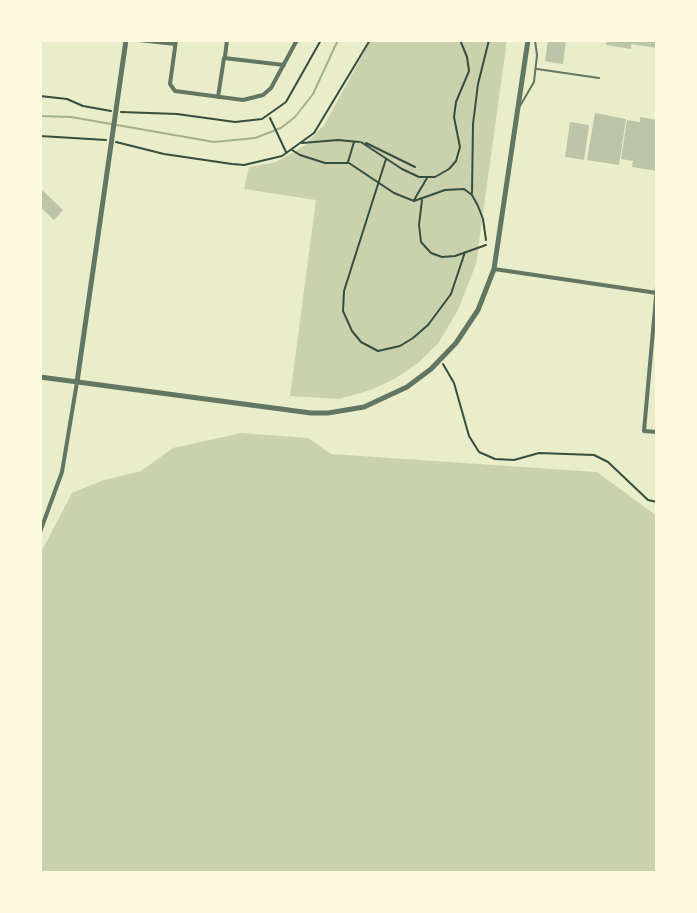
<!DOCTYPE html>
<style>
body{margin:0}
#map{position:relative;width:697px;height:913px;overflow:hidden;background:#e9edc9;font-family:"Sofia Sans Condensed",sans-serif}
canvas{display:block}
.frame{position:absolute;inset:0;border:42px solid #fefae0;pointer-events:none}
</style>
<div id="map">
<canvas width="697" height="913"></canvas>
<div class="frame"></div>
</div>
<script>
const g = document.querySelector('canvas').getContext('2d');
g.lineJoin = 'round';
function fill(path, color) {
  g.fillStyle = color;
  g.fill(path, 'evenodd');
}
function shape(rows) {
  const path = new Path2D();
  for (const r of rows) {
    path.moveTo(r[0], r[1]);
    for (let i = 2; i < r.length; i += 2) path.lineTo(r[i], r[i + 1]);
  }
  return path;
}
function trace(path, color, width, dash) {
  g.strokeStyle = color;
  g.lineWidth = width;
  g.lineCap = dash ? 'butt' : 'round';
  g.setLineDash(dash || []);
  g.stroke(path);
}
fill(shape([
 [371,40,507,40,476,264,458,310,439,342,418,363,396,378,371,390,339,399,290,396,316,200,244,189,249,167,276,162,304,146,324,125],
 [241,433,308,438,331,454,597,472,657,516,657,873,40,873,40,554,72,493,101,481,141,471,173,448]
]), '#cad2ad');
trace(shape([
 [40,116,71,117,214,142,255,138,281,128,295,117,313,94,338,40]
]), '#a3b18a', 2);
fill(shape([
 [548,40,566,40,563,64,545,61],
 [607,40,657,40,657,48,631,44,631,49,606,45],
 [595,113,626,119,619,165,587,160],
 [640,117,657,120,657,171,632,167,633,161,621,159,627,120,640,122],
 [570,122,589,125,584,160,565,157],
 [40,188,63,210,54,220,40,207]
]), '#bcc5a7');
trace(shape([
 [40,96,67,99,83,106,111,111],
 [121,112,177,114,235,122,262,119,286,102,321,40],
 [270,118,286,152],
 [40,136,106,140],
 [116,142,164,154,232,164,244,165,282,156,314,133,370,40],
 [361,142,402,169,419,177,435,177,449,169,456,161,460,147,454,117,456,102,469,71,467,57,460,40],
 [302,143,338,140,359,142],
 [366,143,415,167],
 [292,150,300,155,325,163,349,163,394,193,414,201,445,190,464,189,472,195,478,206,483,219,486,240],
 [386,159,344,291,343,311,352,331,361,342,378,351,400,346,413,338,428,325,451,294,465,252],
 [348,162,354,142],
 [472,193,473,124,478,84,489,40],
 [414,200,427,178],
 [422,200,419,225,421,242,431,253,442,257,455,256,486,245],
 [443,364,454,383,469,436,479,452,495,459,514,460,539,453,594,455,608,462,648,500,657,502]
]), '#344e41', 2);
trace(shape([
 [537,69,599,78],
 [520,106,534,82,537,55,535,40]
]), '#617663', 2);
trace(shape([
 [139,40,175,44],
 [176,40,170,84,175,91,243,100,263,95,271,88,297,40],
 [225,57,227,40],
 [218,97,224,58,284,65],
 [494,269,657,293],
 [657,286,644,431,657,432],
 [40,532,62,472,77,382]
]), '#617663', 4);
trace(shape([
 [40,377,311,413,328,413,364,407,407,387,431,369,456,343,478,310,494,269,528,40],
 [77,382,126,40]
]), '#617663', 5);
</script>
